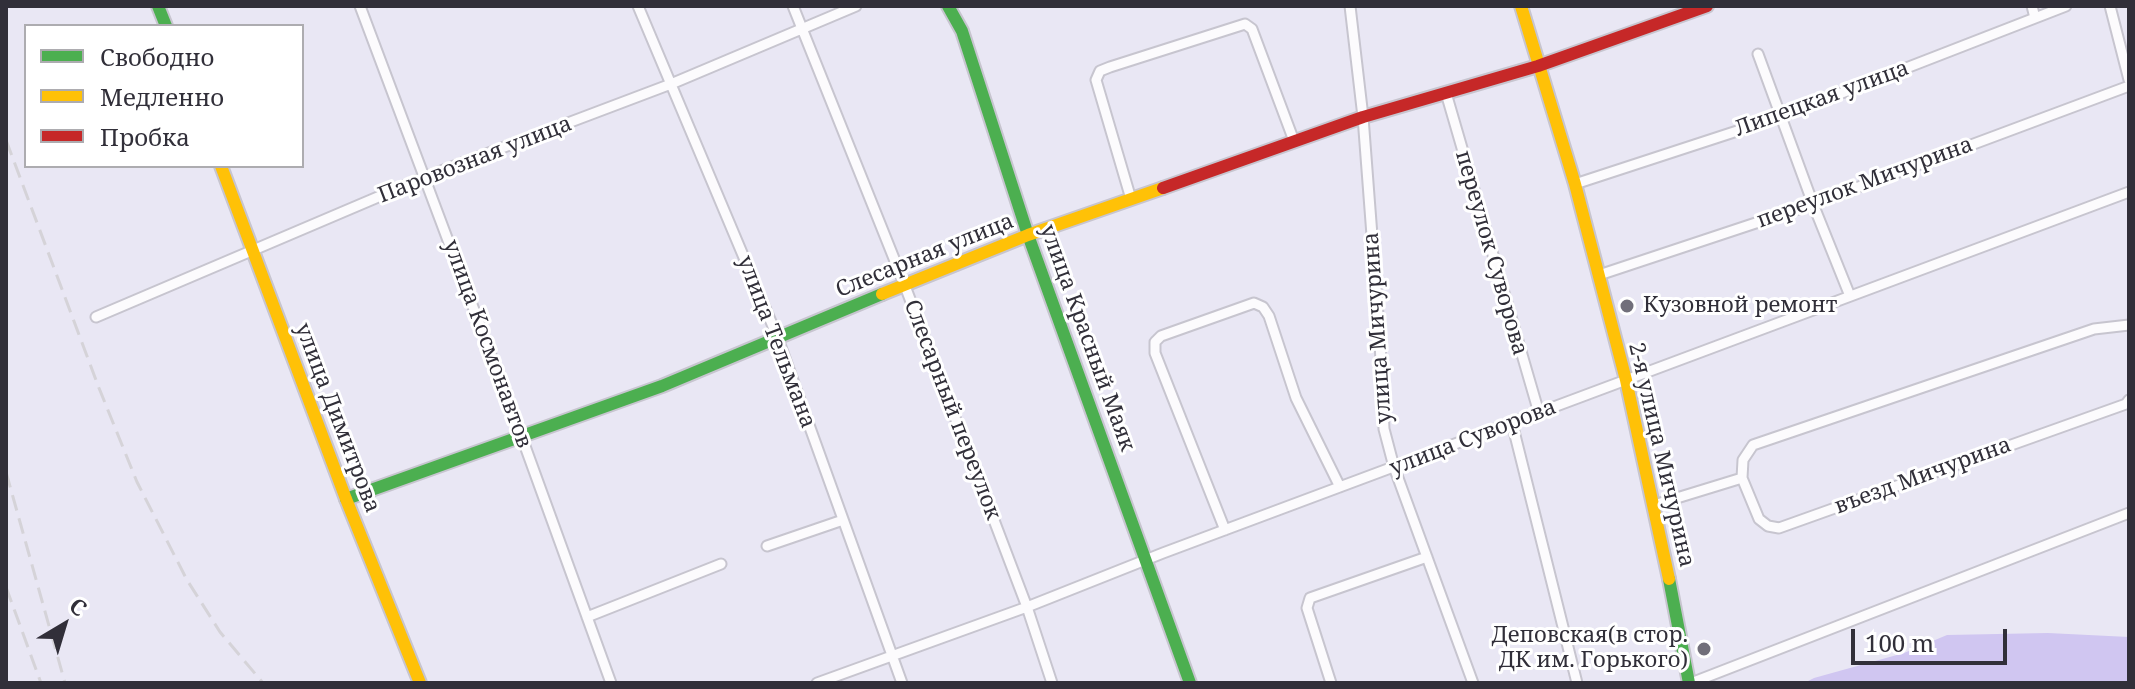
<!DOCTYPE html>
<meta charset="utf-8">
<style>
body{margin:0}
#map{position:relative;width:2135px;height:689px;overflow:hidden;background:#e9e7f4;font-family:"Noto Serif",serif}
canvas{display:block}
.frame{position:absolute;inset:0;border:8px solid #312f39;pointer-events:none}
.legend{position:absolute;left:24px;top:24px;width:280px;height:144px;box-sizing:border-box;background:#fff;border:2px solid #adacb0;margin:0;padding:10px 14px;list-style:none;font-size:24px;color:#312f39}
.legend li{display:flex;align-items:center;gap:16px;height:40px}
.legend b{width:40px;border:2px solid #adacb0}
.north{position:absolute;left:24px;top:585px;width:80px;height:80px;-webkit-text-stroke:6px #fff;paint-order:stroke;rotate:38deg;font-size:22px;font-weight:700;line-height:32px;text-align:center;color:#312f39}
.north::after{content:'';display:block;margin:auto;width:28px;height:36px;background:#312f39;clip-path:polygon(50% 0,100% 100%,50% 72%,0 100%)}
.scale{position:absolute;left:1851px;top:629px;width:156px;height:36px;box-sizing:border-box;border:4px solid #312f39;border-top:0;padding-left:10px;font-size:24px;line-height:28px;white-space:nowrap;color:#312f39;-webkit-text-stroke:6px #fff;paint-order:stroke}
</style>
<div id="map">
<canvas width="2135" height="689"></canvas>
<div class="frame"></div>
<ul class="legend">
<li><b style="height:10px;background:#4caf50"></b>Свободно</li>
<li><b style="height:10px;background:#ffc107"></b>Медленно</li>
<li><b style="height:10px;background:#c62828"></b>Пробка</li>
</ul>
<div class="north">С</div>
<div class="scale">100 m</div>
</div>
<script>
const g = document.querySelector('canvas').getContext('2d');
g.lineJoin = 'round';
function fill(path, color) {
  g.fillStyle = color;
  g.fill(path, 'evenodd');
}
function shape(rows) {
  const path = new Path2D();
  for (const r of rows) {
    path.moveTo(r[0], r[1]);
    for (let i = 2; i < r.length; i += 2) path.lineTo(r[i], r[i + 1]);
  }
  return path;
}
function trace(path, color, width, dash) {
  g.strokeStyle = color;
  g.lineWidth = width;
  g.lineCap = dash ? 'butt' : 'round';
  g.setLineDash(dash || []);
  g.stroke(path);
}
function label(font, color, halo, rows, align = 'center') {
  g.font = font + ' "Noto Serif",serif';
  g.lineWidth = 6;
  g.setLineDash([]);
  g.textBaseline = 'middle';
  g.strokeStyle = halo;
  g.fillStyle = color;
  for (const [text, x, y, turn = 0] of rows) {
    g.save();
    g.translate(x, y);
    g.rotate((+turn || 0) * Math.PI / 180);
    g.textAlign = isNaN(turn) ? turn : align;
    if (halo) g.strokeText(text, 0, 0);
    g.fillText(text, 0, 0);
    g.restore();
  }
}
fill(shape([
 [2048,633,2129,637,2129,683,1804,683,1814,678,1904,653,1947,635]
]), '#d0c6f1');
const street = shape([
 [360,6,521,435,611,683],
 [638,6,777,336,902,683],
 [793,6,905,286,1027,607,1052,683],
 [1350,6,1363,117,1380,341,1384,429,1394,467,1473,683],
 [2032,6,2035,18],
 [2110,6,2129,80],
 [1758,54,1813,204,1850,296],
 [1446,93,1539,413],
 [1575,184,1780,117,2066,6],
 [1131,199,1096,80,1100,71,1110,67,1245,24,1252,29,1294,141],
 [1599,275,1813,204,2129,86],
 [96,317,425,177,671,84,856,6],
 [1512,423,1577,683],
 [1742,478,1759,519,1768,526,1779,528,2126,404,2129,400],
 [1654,505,1742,478,1743,460,1753,445,2094,329,2129,325],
 [1225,530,1155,353,1155,342,1161,336,1254,303,1263,307,1269,316,1296,398,1340,487],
 [767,546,843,520],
 [587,617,721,564],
 [817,683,1027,607,1163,553,2129,192],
 [1331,683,1307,608,1310,598,1427,557],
 [1691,683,2129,513]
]);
const fast = shape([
 [158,6,166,26],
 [948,6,962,31,1028,235,1190,683],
 [346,499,662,386,882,294],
 [1669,579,1689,683]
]);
const slow = shape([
 [1521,6,1575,184,1626,380,1669,579],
 [221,166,346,499,420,683],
 [882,294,1028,235,1163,188]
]);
const jam = shape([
 [1163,188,1363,117,1538,66,1707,6]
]);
trace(street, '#c7c5cf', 13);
trace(fast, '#c7c5cf', 16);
trace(slow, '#c7c5cf', 16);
trace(jam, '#c7c5cf', 16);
trace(street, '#fcfbfd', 9);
trace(fast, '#4caf50', 12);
trace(slow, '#ffc107', 12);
trace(jam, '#c62828', 12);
trace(shape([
 [6,140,99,388,137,482,187,580,220,632,263,683],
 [6,472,65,683],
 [6,587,41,683]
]), '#d5d3d8', 3, [16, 8]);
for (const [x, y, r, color] of [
 [1627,306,8,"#716f7a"],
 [1704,649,8,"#716f7a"]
]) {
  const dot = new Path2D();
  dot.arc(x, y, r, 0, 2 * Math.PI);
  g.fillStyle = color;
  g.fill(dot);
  trace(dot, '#fff', 3);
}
label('22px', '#312f39', '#fff', [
 ["Липецкая улица",1822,99,-20],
 ["Паровозная улица",475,160,-21],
 ["переулок Мичурина",1865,183,-20],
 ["переулок Суворова",1491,253,74],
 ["Слесарная улица",925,256,-22],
 ["улица Мичурина",1378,328,-94],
 ["улица Красный Маяк",1087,338,70],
 ["улица Тельмана",776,342,69],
 ["улица Космонавтов",487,344,70],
 ["Слесарный переулок",952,410,69],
 ["улица Димитрова",337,418,69],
 ["улица Суворова",1473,438,-21],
 ["2-я улица Мичурина",1661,455,77],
 ["въезд Мичурина",1923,476,-20]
]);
label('22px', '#312f39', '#fff', [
 ["Кузовной ремонт",1643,306],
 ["Деповская(в стор.",1688,636,"right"],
 ["ДК им. Горького)",1688,661,"right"]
], 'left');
</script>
